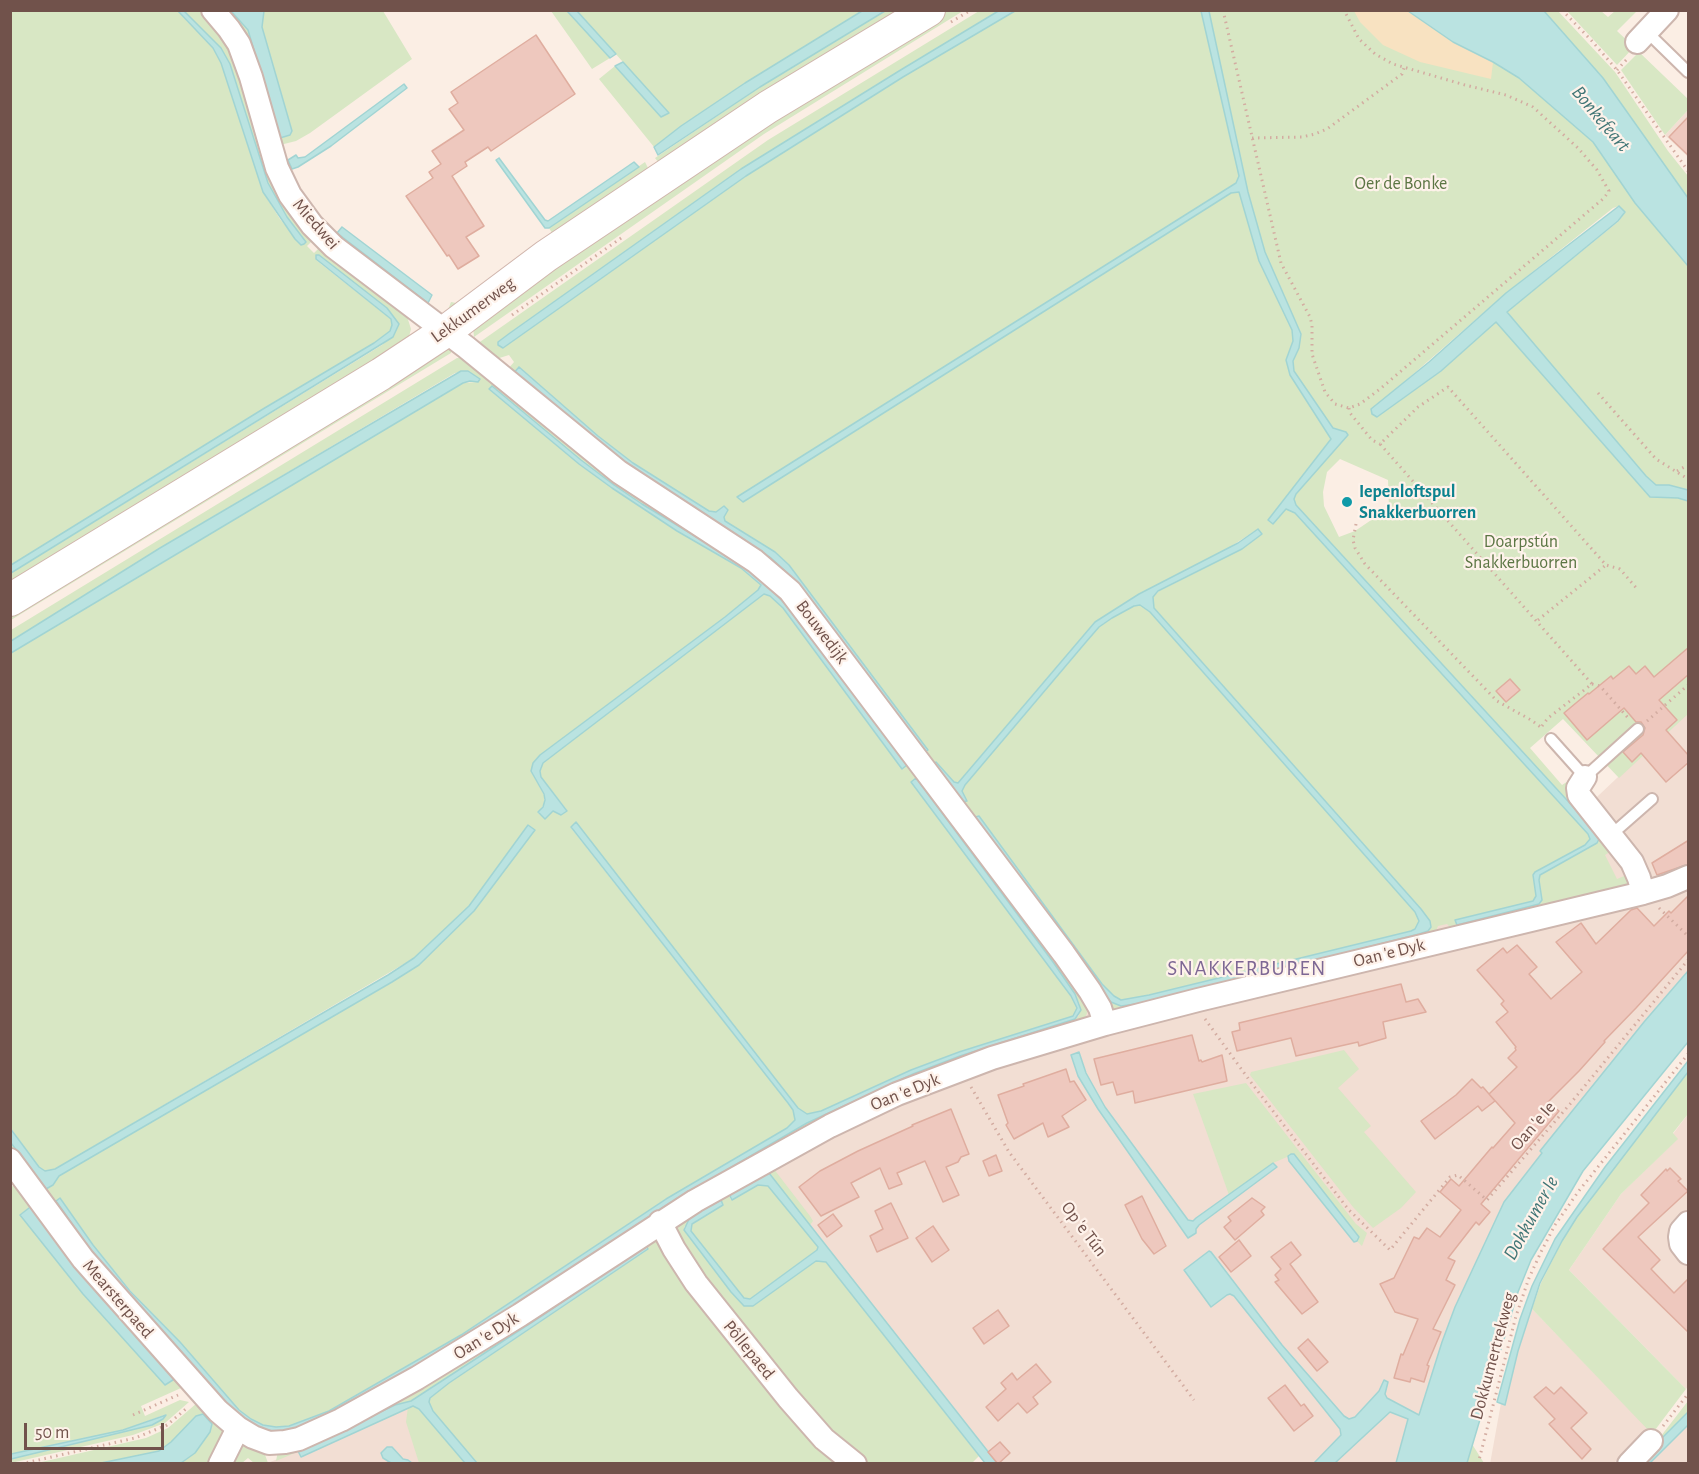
<!DOCTYPE html>
<meta charset="utf-8">
<style>
body{margin:0}
#map{position:relative;width:1699px;height:1474px;overflow:hidden;background:#fbeee4;font-family:"Alegreya Sans",sans-serif}
canvas{display:block}
.frame{position:absolute;inset:0;border:12px solid #71524b;pointer-events:none}
.scale{position:absolute;left:24px;top:1423px;width:140px;height:27px;box-sizing:border-box;border:3px solid #71524b;border-top:0;padding-left:8px;font-size:18px;line-height:21px;white-space:nowrap;color:#71524b;-webkit-text-stroke:4px #fef2ea;paint-order:stroke}
</style>
<div id="map">
<canvas width="1699" height="1474"></canvas>
<div class="frame"></div>
<div class="scale">50 m</div>
</div>
<script>
const g = document.querySelector('canvas').getContext('2d');
g.lineJoin = 'round';
function fill(path, color) {
  g.fillStyle = color;
  g.fill(path, 'evenodd');
}
function shape(rows) {
  const path = new Path2D();
  for (const r of rows) {
    path.moveTo(r[0], r[1]);
    for (let i = 2; i < r.length; i += 2) path.lineTo(r[i], r[i + 1]);
  }
  return path;
}
function trace(path, color, width, dash) {
  g.strokeStyle = color;
  g.lineWidth = width;
  g.lineCap = dash ? 'butt' : 'round';
  g.setLineDash(dash || []);
  g.stroke(path);
}
function label(font, color, halo, rows, align = 'center') {
  g.font = font + ' "Alegreya Sans",sans-serif';
  g.lineWidth = 4.5;
  g.setLineDash([]);
  g.textBaseline = 'middle';
  g.strokeStyle = halo;
  g.fillStyle = color;
  for (const [text, x, y, turn = 0] of rows) {
    g.save();
    g.translate(x, y);
    g.rotate((+turn || 0) * Math.PI / 180);
    g.textAlign = isNaN(turn) ? turn : align;
    if (halo) g.strokeText(text, 0, 0);
    g.fillText(text, 0, 0);
    g.restore();
  }
}
fill(shape([
 [1688,110,1688,157,1665,135],
 [1688,711,1688,981,1407,1463,990,1463,739,1151,885,1064,1111,982,1461,896,1546,845],
 [1688,1114,1688,1210,1682,1213,1675,1221,1671,1229,1669,1239,1674,1254,1681,1261,1688,1264,1688,1386,1686,1389,1569,1270,1621,1194,1677,1139,1673,1134],
 [1532,1309,1648,1428,1649,1430,1614,1463,1490,1464,1501,1403,1505,1405,1518,1351],
 [413,1406,465,1463,265,1464,298,1451,301,1457],
 [1688,1425,1688,1463,1650,1463]
]), '#f2ded3');
fill(shape([
 [11,11,178,11,213,48,221,63,263,192,280,219,301,244,306,242,287,217,268,183,230,64,221,48,184,11,206,11,222,28,316,237,307,246,314,253,323,244,405,310,411,329,407,344,11,589,11,573,382,345,399,324,387,308,316,260,391,319,392,325,390,331,374,343,263,409,11,565],
 [221,11,231,11,248,30,281,138,290,135,292,131,262,27,264,11,383,11,412,59,310,133,296,141,280,145],
 [551,11,567,11,610,58,592,69],
 [577,11,862,11,745,83,681,126,654,147,599,79,615,66,661,117,668,112],
 [885,11,915,11,659,163,655,158,760,87],
 [943,11,963,11,764,134,474,337,473,326,673,183],
 [979,11,1000,11,899,71,741,169,510,333,499,342,498,345,503,348,746,176,903,77,1015,11,1201,11,1239,176,1236,183,738,497,744,501,1231,193,1239,192,1259,261,1292,330,1293,341,1286,360,1290,375,1331,439,1268,520,1273,524,1286,509,1295,513,1480,713,1590,836,1590,839,1585,845,1535,872,1534,880,1536,896,1533,901,1455,921,1457,925,1539,904,1542,900,1539,880,1540,875,1597,843,1600,838,1599,835,1296,505,1294,499,1296,494,1347,434,1333,428,1294,371,1293,361,1299,348,1301,334,1265,252,1248,192,1209,11,1408,11,1453,42,1493,62,1519,78,1593,142,1635,203,1688,266,1688,490,1669,485,1656,485,1646,476,1507,312,1619,221,1625,212,1619,206,1613,208,1506,293,1371,411,1377,417,1441,371,1496,322,1650,497,1678,498,1688,501,1688,714,1619,778,1563,719,1530,748,1562,785,1573,778,1571,789,1574,798,1616,848,1605,855,1617,879,1629,874,1631,881,1625,890,1453,930,1447,924,1438,926,1435,933,1432,936,1127,1011,1114,1009,1101,999,792,585,758,556,622,467,514,381,507,375,508,369,514,362,509,355,493,360,477,346,477,344,768,140],
 [519,367,598,436,633,463,709,511,717,512,724,506,728,510,724,517,725,521,775,552,789,565,928,751,923,754,802,590,784,570,771,558,712,522,610,453,514,374],
 [1340,459,1388,480,1389,508,1355,531,1339,537,1324,506,1323,492,1327,472],
 [1258,529,1262,534,1242,549,1159,591,1153,597,1154,608,1421,909,1430,921,1431,927,1428,931,1419,934,1150,1002,1121,1006,1111,1002,1098,987,973,818,979,817,1102,984,1114,996,1121,1000,1149,995,1411,931,1415,929,1419,921,1415,912,1150,612,1140,605,1134,606,1112,618,1099,627,1086,642,965,785,962,791,966,801,961,802,933,766,936,763,954,782,958,783,1095,622,1139,594,1219,554],
 [1544,11,1558,11,1615,72,1668,151,1688,176,1688,198,1603,78],
 [1567,11,1601,11,1608,17,1615,11,1637,11,1617,31,1634,47,1617,65],
 [1639,52,1688,99,1688,110,1665,135,1621,70],
 [645,162,649,170,446,315,451,302,456,303,554,236,549,228],
 [447,347,451,350,451,353,11,620,11,610],
 [457,358,465,358,475,363,617,478,743,561,771,581,785,596,1081,989,1086,999,1087,1013,1084,1020,1073,1028,990,1054,895,1089,804,1132,691,1197,415,1374,314,1428,285,1437,271,1437,250,1431,221,1408,107,1281,11,1152,11,1143,46,1188,53,1185,59,1176,419,965,474,911,534,830,528,825,469,906,414,958,55,1169,45,1171,39,1168,11,1128,11,653,463,383,477,382,480,379,468,371,455,373,160,548,11,641,11,630],
 [492,386,581,460,614,485,642,504,743,565,762,580,785,604,906,765,902,769,783,608,770,596,763,594,543,763,540,772,541,777,567,810,561,815,553,811,545,819,538,813,544,804,544,795,531,771,533,763,540,755,725,617,758,590,761,585,741,568,677,531,612,488,579,464,490,389],
 [916,779,1053,962,1080,1004,1079,1016,1075,1019,1058,1026,960,1056,913,1074,807,1123,670,1203,464,1339,331,1415,290,1432,275,1433,261,1430,248,1424,235,1414,176,1346,126,1295,89,1248,56,1202,61,1199,93,1245,131,1291,180,1342,239,1410,251,1419,263,1425,276,1427,289,1426,329,1411,461,1335,666,1199,787,1128,795,1120,793,1110,788,1103,571,828,576,823,798,1108,807,1114,821,1111,911,1070,959,1052,1074,1016,1077,1008,1072,996,912,783],
 [1344,1050,1359,1069,1338,1088,1371,1126,1364,1132,1416,1192,1401,1208,1373,1228,1353,1207,1250,1075,1251,1072],
 [1688,1072,1688,1114,1673,1133,1678,1139,1621,1194,1569,1270,1686,1389,1652,1434,1532,1309,1541,1283,1562,1241,1577,1217],
 [1246,1083,1356,1224,1367,1233,1362,1246,1357,1241,1359,1237,1294,1154,1273,1163,1229,1195,1193,1094],
 [770,1164,810,1216,813,1221,810,1225,769,1173,729,1195,731,1200,758,1185,768,1186,818,1247,817,1250,750,1299,744,1298,736,1289,691,1231,692,1224,723,1205,684,1227,731,1292,753,1306,816,1261,826,1262,979,1456,972,1463,863,1464,844,1450,700,1281,677,1233,679,1220],
 [17,1183,183,1380,181,1388,141,1406,145,1416,180,1400,189,1402,165,1423,133,1435,11,1463,11,1459,152,1425,163,1419,164,1415,123,1430,11,1454,10,1188],
 [33,1204,166,1385,83,1294,20,1215],
 [654,1236,848,1463,477,1463,433,1411,429,1402,430,1398,449,1383,648,1249,411,1401,395,1405,323,1441,276,1461,278,1451],
 [1688,1401,1688,1412,1635,1464,1661,1436],
 [197,1403,218,1419,222,1431,223,1438,212,1463,181,1463,195,1453,210,1432,196,1416,171,1442,159,1451,101,1463,33,1464,146,1438,168,1428],
 [413,1406,419,1409,465,1463,419,1463,406,1422,408,1407],
 [245,1442,264,1452,268,1463,254,1463,248,1458,242,1463,228,1464,236,1447],
 [1472,1444,1484,1463,1467,1463]
]), '#d8e7c4');
fill(shape([
 [1354,11,1408,11,1453,42,1493,62,1491,79,1420,62,1383,45,1360,22]
]), '#f8e2c1');
const water = shape([
 [1000,10,1015,11,903,77,746,176,503,348,498,345,498,342,510,333,741,169,899,71,1000,10],
 [178,11,184,11,221,48,230,64,268,183,287,217,306,242,304,244,301,245,295,239,263,192,221,63,213,48,178,11],
 [231,11,264,11,262,27,292,131,290,135,280,138,248,30,231,11],
 [567,11,577,11,616,54,610,58,567,11],
 [862,11,885,11,760,87,658,155,654,147,681,126,745,83,862,11],
 [1201,11,1209,11,1248,192,1265,252,1301,334,1299,348,1293,361,1294,371,1333,428,1346,432,1348,435,1296,494,1294,499,1296,505,1599,835,1600,837,1597,843,1540,875,1539,880,1542,900,1539,904,1457,925,1455,920,1533,901,1536,896,1533,875,1535,872,1585,845,1590,839,1588,834,1295,513,1286,509,1273,524,1268,520,1331,439,1290,375,1286,360,1293,341,1292,330,1259,261,1239,192,1231,193,743,502,737,497,1236,183,1239,176,1201,11],
 [1408,11,1544,11,1603,78,1688,198,1688,266,1635,203,1593,142,1519,78,1493,62,1453,42,1408,11],
 [623,62,669,113,661,117,615,66,623,62],
 [404,84,407,88,331,146,298,167,292,169,288,160,296,155,298,158,305,157,404,84],
 [499,158,545,220,548,221,634,162,639,167,549,228,545,228,496,160,499,158],
 [1619,206,1625,212,1618,221,1507,312,1646,476,1656,485,1669,485,1688,490,1688,501,1678,498,1650,497,1496,322,1441,371,1377,417,1372,414,1371,409,1429,362,1506,293,1619,206],
 [342,227,432,295,428,303,337,233,342,227],
 [316,255,319,255,387,308,399,324,393,337,11,573,11,565,263,409,374,343,390,331,392,325,391,319,316,259,316,255],
 [519,367,598,436,633,463,709,511,716,512,724,506,728,510,724,517,725,521,775,552,789,565,928,750,923,754,802,590,784,570,771,558,628,467,513,374,519,367],
 [461,371,468,371,480,379,478,382,470,381,463,383,11,653,11,641,160,548,461,371],
 [492,386,581,460,614,485,642,504,743,565,762,580,785,604,907,765,902,769,783,608,770,596,764,594,543,763,540,771,541,777,567,811,561,815,553,811,545,819,538,812,543,807,545,800,544,794,531,771,533,763,540,755,725,617,758,590,761,585,741,568,677,531,612,488,579,464,489,389,492,386],
 [1258,529,1262,534,1242,549,1158,591,1153,597,1154,608,1421,909,1430,921,1431,927,1428,931,1419,934,1150,1002,1121,1006,1111,1002,1098,987,972,818,979,816,1102,984,1114,996,1121,1000,1149,995,1411,931,1415,929,1419,921,1415,912,1150,612,1140,605,1134,606,1112,618,1099,627,1086,642,965,785,962,791,967,801,961,802,932,766,936,762,954,782,958,783,1095,622,1139,594,1238,543,1258,529],
 [916,778,1053,962,1075,994,1081,1010,1075,1019,960,1056,913,1074,807,1123,670,1203,464,1339,363,1397,303,1427,275,1433,261,1430,235,1414,176,1346,146,1316,89,1248,56,1201,60,1198,93,1245,130,1291,180,1342,239,1410,251,1419,263,1425,276,1427,289,1426,329,1411,461,1335,666,1199,787,1128,795,1120,793,1110,788,1103,571,827,576,822,798,1108,807,1114,821,1111,911,1070,959,1052,1073,1016,1077,1008,1071,996,911,782,916,778],
 [528,825,535,830,474,911,419,965,392,982,59,1176,53,1185,46,1189,11,1143,10,1128,39,1167,45,1171,55,1169,388,975,414,958,469,906,528,825],
 [1688,971,1688,1042,1583,1171,1531,1260,1518,1292,1467,1463,1396,1463,1408,1419,1390,1412,1335,1463,1314,1463,1341,1435,1340,1429,1234,1296,1230,1294,1227,1295,1211,1307,1184,1270,1209,1251,1211,1252,1282,1345,1344,1416,1349,1419,1355,1417,1379,1391,1384,1380,1388,1382,1385,1394,1387,1398,1419,1415,1442,1342,1455,1307,1504,1202,1542,1153,1540,1151,1644,1022,1688,971],
 [1079,1052,1086,1073,1105,1107,1188,1220,1193,1221,1196,1218,1273,1163,1277,1167,1199,1225,1196,1229,1196,1233,1188,1238,1098,1109,1078,1076,1071,1055,1079,1052],
 [1688,1061,1688,1072,1577,1217,1562,1241,1540,1283,1518,1351,1505,1405,1497,1402,1520,1319,1532,1286,1555,1239,1605,1167,1688,1061],
 [1291,1154,1294,1154,1359,1237,1357,1241,1354,1242,1289,1161,1288,1156,1291,1154],
 [766,1173,769,1173,997,1463,985,1463,826,1262,816,1261,753,1306,744,1306,731,1292,684,1230,690,1217,721,1200,723,1205,692,1224,691,1231,744,1298,750,1299,817,1250,818,1247,768,1186,758,1185,732,1200,729,1194,766,1173],
 [34,1204,176,1378,165,1385,83,1294,20,1215,34,1204],
 [646,1245,648,1249,449,1383,430,1398,429,1402,433,1411,477,1463,465,1463,419,1409,413,1406,301,1457,298,1451,395,1405,411,1401,543,1315,646,1245],
 [1688,1412,1688,1425,1650,1463,1636,1464,1688,1412],
 [203,1414,212,1424,210,1432,195,1453,181,1463,101,1463,159,1451,171,1442,196,1416,203,1414],
 [166,1415,163,1419,152,1425,11,1459,11,1454,123,1430,166,1415],
 [387,1447,392,1447,403,1459,408,1460,412,1463,391,1463,383,1458,381,1453,387,1447]
]);
fill(water, '#bae3e1');
trace(water, '#a1d4d3', 1.5);
const building = shape([
 [536,35,575,94,491,151,488,147,465,162,467,166,452,176,484,226,466,237,479,256,458,269,449,255,447,256,406,196,433,178,429,172,441,164,432,151,464,130,449,109,458,103,451,92,536,35],
 [1689,116,1689,156,1669,137,1689,116],
 [1689,647,1689,674,1659,700,1677,720,1666,730,1689,756,1689,762,1666,782,1641,753,1632,762,1623,752,1643,735,1645,728,1641,722,1636,722,1624,708,1587,740,1564,713,1588,693,1589,694,1611,676,1613,679,1629,666,1636,674,1645,666,1654,677,1689,647],
 [1510,679,1520,690,1506,702,1496,691,1510,679],
 [1689,840,1689,864,1657,875,1652,863,1689,840],
 [1689,895,1689,950,1636,1008,1604,1041,1605,1042,1579,1071,1548,1102,1559,1111,1481,1204,1490,1212,1479,1225,1476,1222,1448,1258,1455,1261,1446,1280,1455,1285,1433,1329,1441,1332,1427,1365,1429,1366,1424,1382,1411,1378,1410,1382,1394,1378,1401,1354,1403,1355,1418,1319,1395,1312,1380,1284,1394,1278,1414,1237,1419,1239,1427,1228,1440,1237,1461,1210,1440,1192,1451,1179,1459,1186,1492,1147,1493,1148,1515,1123,1489,1094,1517,1067,1508,1058,1516,1050,1515,1048,1516,1047,1496,1022,1508,1012,1501,1004,1504,1001,1477,970,1503,948,1507,953,1517,945,1537,967,1529,974,1551,999,1582,972,1556,942,1581,923,1596,944,1631,910,1637,908,1654,926,1669,911,1671,913,1689,895],
 [1401,984,1406,1002,1418,999,1426,1012,1383,1022,1386,1038,1359,1046,1358,1042,1296,1056,1291,1038,1237,1051,1232,1032,1240,1030,1239,1023,1401,984],
 [1192,1035,1199,1061,1201,1060,1202,1062,1222,1055,1227,1081,1135,1103,1133,1091,1117,1095,1113,1082,1101,1085,1094,1059,1192,1035],
 [1066,1069,1070,1082,1074,1081,1086,1100,1062,1116,1069,1127,1048,1137,1043,1123,1014,1139,1006,1125,1008,1123,998,1095,1024,1086,1023,1084,1066,1069],
 [1472,1079,1481,1088,1483,1087,1495,1101,1482,1111,1478,1106,1435,1139,1421,1121,1456,1095,1472,1079],
 [951,1109,969,1154,961,1157,958,1162,946,1167,959,1195,943,1202,925,1161,897,1173,902,1184,889,1189,880,1168,851,1183,859,1197,821,1216,799,1187,820,1171,858,1151,913,1126,912,1125,951,1109],
 [996,1155,1002,1171,989,1176,983,1161,996,1155],
 [1670,1168,1681,1179,1678,1181,1688,1191,1638,1237,1660,1260,1651,1269,1674,1293,1689,1278,1689,1333,1603,1249,1649,1203,1641,1195,1666,1169,1667,1171,1670,1168],
 [1142,1196,1166,1246,1154,1254,1142,1239,1125,1205,1142,1196],
 [1252,1198,1265,1207,1261,1211,1264,1215,1235,1240,1224,1227,1231,1221,1228,1217,1252,1198],
 [891,1203,908,1238,877,1252,870,1236,883,1229,875,1211,891,1203],
 [833,1214,842,1226,827,1237,818,1225,833,1214],
 [933,1226,949,1250,932,1262,916,1238,933,1226],
 [1239,1240,1251,1256,1231,1272,1219,1257,1239,1240],
 [1291,1242,1301,1255,1290,1264,1318,1302,1302,1314,1275,1282,1279,1280,1275,1275,1281,1269,1271,1257,1291,1242],
 [998,1310,1009,1326,984,1344,973,1328,998,1310],
 [1308,1339,1328,1362,1317,1371,1298,1348,1308,1339],
 [1036,1364,1051,1382,1033,1397,1038,1404,1027,1413,1018,1403,998,1421,986,1407,1006,1389,1001,1383,1012,1373,1017,1380,1036,1364],
 [1285,1385,1301,1406,1304,1404,1313,1416,1294,1431,1268,1398,1285,1385],
 [1546,1387,1554,1394,1561,1387,1587,1413,1571,1428,1591,1449,1582,1459,1549,1424,1555,1419,1534,1397,1546,1387],
 [1000,1442,1010,1453,998,1464,988,1452,1000,1442]
]);
fill(building, '#eec8be');
trace(building, '#dfad9f', 1.5);
const lane = shape([
 [1647,32,1688,72],
 [1551,739,1585,777,1638,729],
 [1611,835,1652,799]
]);
const street = shape([
 [213,10,229,29,239,44,251,77,277,168,290,195,312,225,334,247,466,347,619,472,755,561,790,591,1064,954,1090,991,1100,1008,1105,1024],
 [1637,42,1667,10],
 [1585,777,1578,788,1579,795,1632,862,1639,878,1643,893],
 [10,1160,83,1259,218,1411,238,1428,253,1437,269,1443,285,1442,299,1439,341,1420,417,1378,520,1315,695,1201,830,1126,897,1094,992,1058,1105,1024,1198,1000,1643,893,1667,886,1688,877],
 [660,1222,674,1249,696,1283,788,1398,824,1439,855,1464],
 [1688,1223,1681,1231,1680,1237,1681,1244,1688,1253],
 [220,1464,238,1428],
 [1629,1464,1651,1441]
]);
const secondary = shape([
 [10,600,381,374,446,331,546,256,768,107,929,10]
]);
trace(lane, '#cdb6ae', 14);
trace(street, '#cdb6ae', 26);
trace(secondary, '#d0b5ac', 34);
trace(shape([
 [1223,10,1281,263,1310,317,1312,325,1312,354,1325,392,1335,404,1349,408,1360,404,1380,389,1604,198,1609,191,1597,170,1578,148,1533,107,1506,95,1465,85,1393,64,1375,54,1359,39,1344,10],
 [1562,10,1591,40,1617,70,1688,171],
 [951,22,971,10],
 [1617,70,1628,58],
 [1252,138,1302,137,1315,134,1327,129,1402,74,1404,68],
 [512,315,624,236],
 [1598,393,1656,459,1688,479],
 [1349,408,1350,413,1372,440,1380,444],
 [1677,471,1688,465],
 [1356,524,1353,540,1355,548,1365,564,1497,701,1531,720,1542,728],
 [1538,620,1606,565],
 [1592,684,1600,686,1629,719],
 [1647,721,1688,685],
 [1542,726,1548,718,1592,684,1380,444,1418,407,1448,387,1606,565,1620,569,1638,590],
 [1659,908,1688,936],
 [1205,1019,1250,1081,1348,1209,1390,1250,1450,1177,1458,1175,1487,1200,1570,1104,1688,960],
 [971,1087,1009,1152,1194,1400],
 [133,1415,178,1395],
 [1663,1426,1688,1394],
 [21,1464,135,1438,167,1425,187,1408],
 [1478,1464,1516,1316,1529,1278,1541,1252,1555,1225,1578,1192,1688,1054]
]), '#d3aca1', 3, [1.5, 4.5]);
trace(lane, '#fff', 10);
trace(street, '#fff', 22);
trace(secondary, '#fff', 32);
for (const [x, y, r, color] of [
 [1347,502,6,"#0f9aa8"]
]) {
  const dot = new Path2D();
  dot.arc(x, y, r, 0, 2 * Math.PI);
  g.fillStyle = color;
  g.fill(dot);
  trace(dot, '#fef2ea', 2);
}
label('18px', '#5c7644', '#fef2ea', [
 ["Oer de Bonke",1401,184],
 ["Doarpstún",1521,542],
 ["Snakkerbuorren",1521,563]
]);
label('18px', '#71524b', '#fef2ea', [
 ["Miedwei",316,224,49],
 ["Lekkumerweg",473,310,-36],
 ["Bouwedijk",822,632,53],
 ["Oan 'e Dyk",1389,953,-14],
 ["Oan 'e Dyk",905,1092,-22],
 ["Oan 'e Ie",1533,1126,-49],
 ["Op 'e Tún",1084,1229,53],
 ["Mearsterpaed",118,1299,49],
 ["Oan 'e Dyk",486,1336,-32],
 ["Pôllepaed",749,1350,51],
 ["Dokkumertrekweg",1493,1356,-75]
]);
label('bold 18px', '#0d838f', '#fef2ea', [
 ["Iepenloftspul",1359,492],
 ["Snakkerbuorren",1359,513]
], 'left');
label('italic 20px', '#407676', '#fef2ea', [
 ["Bonkefeart",1601,119,50],
 ["Dokkumer Ie",1531,1218,-61]
]);
g.letterSpacing = '1.5px';
label('21px', '#7d6794', '#fef2ea', [
 ["SNAKKERBUREN",1247,969]
]);
g.letterSpacing = '0px';
</script>
